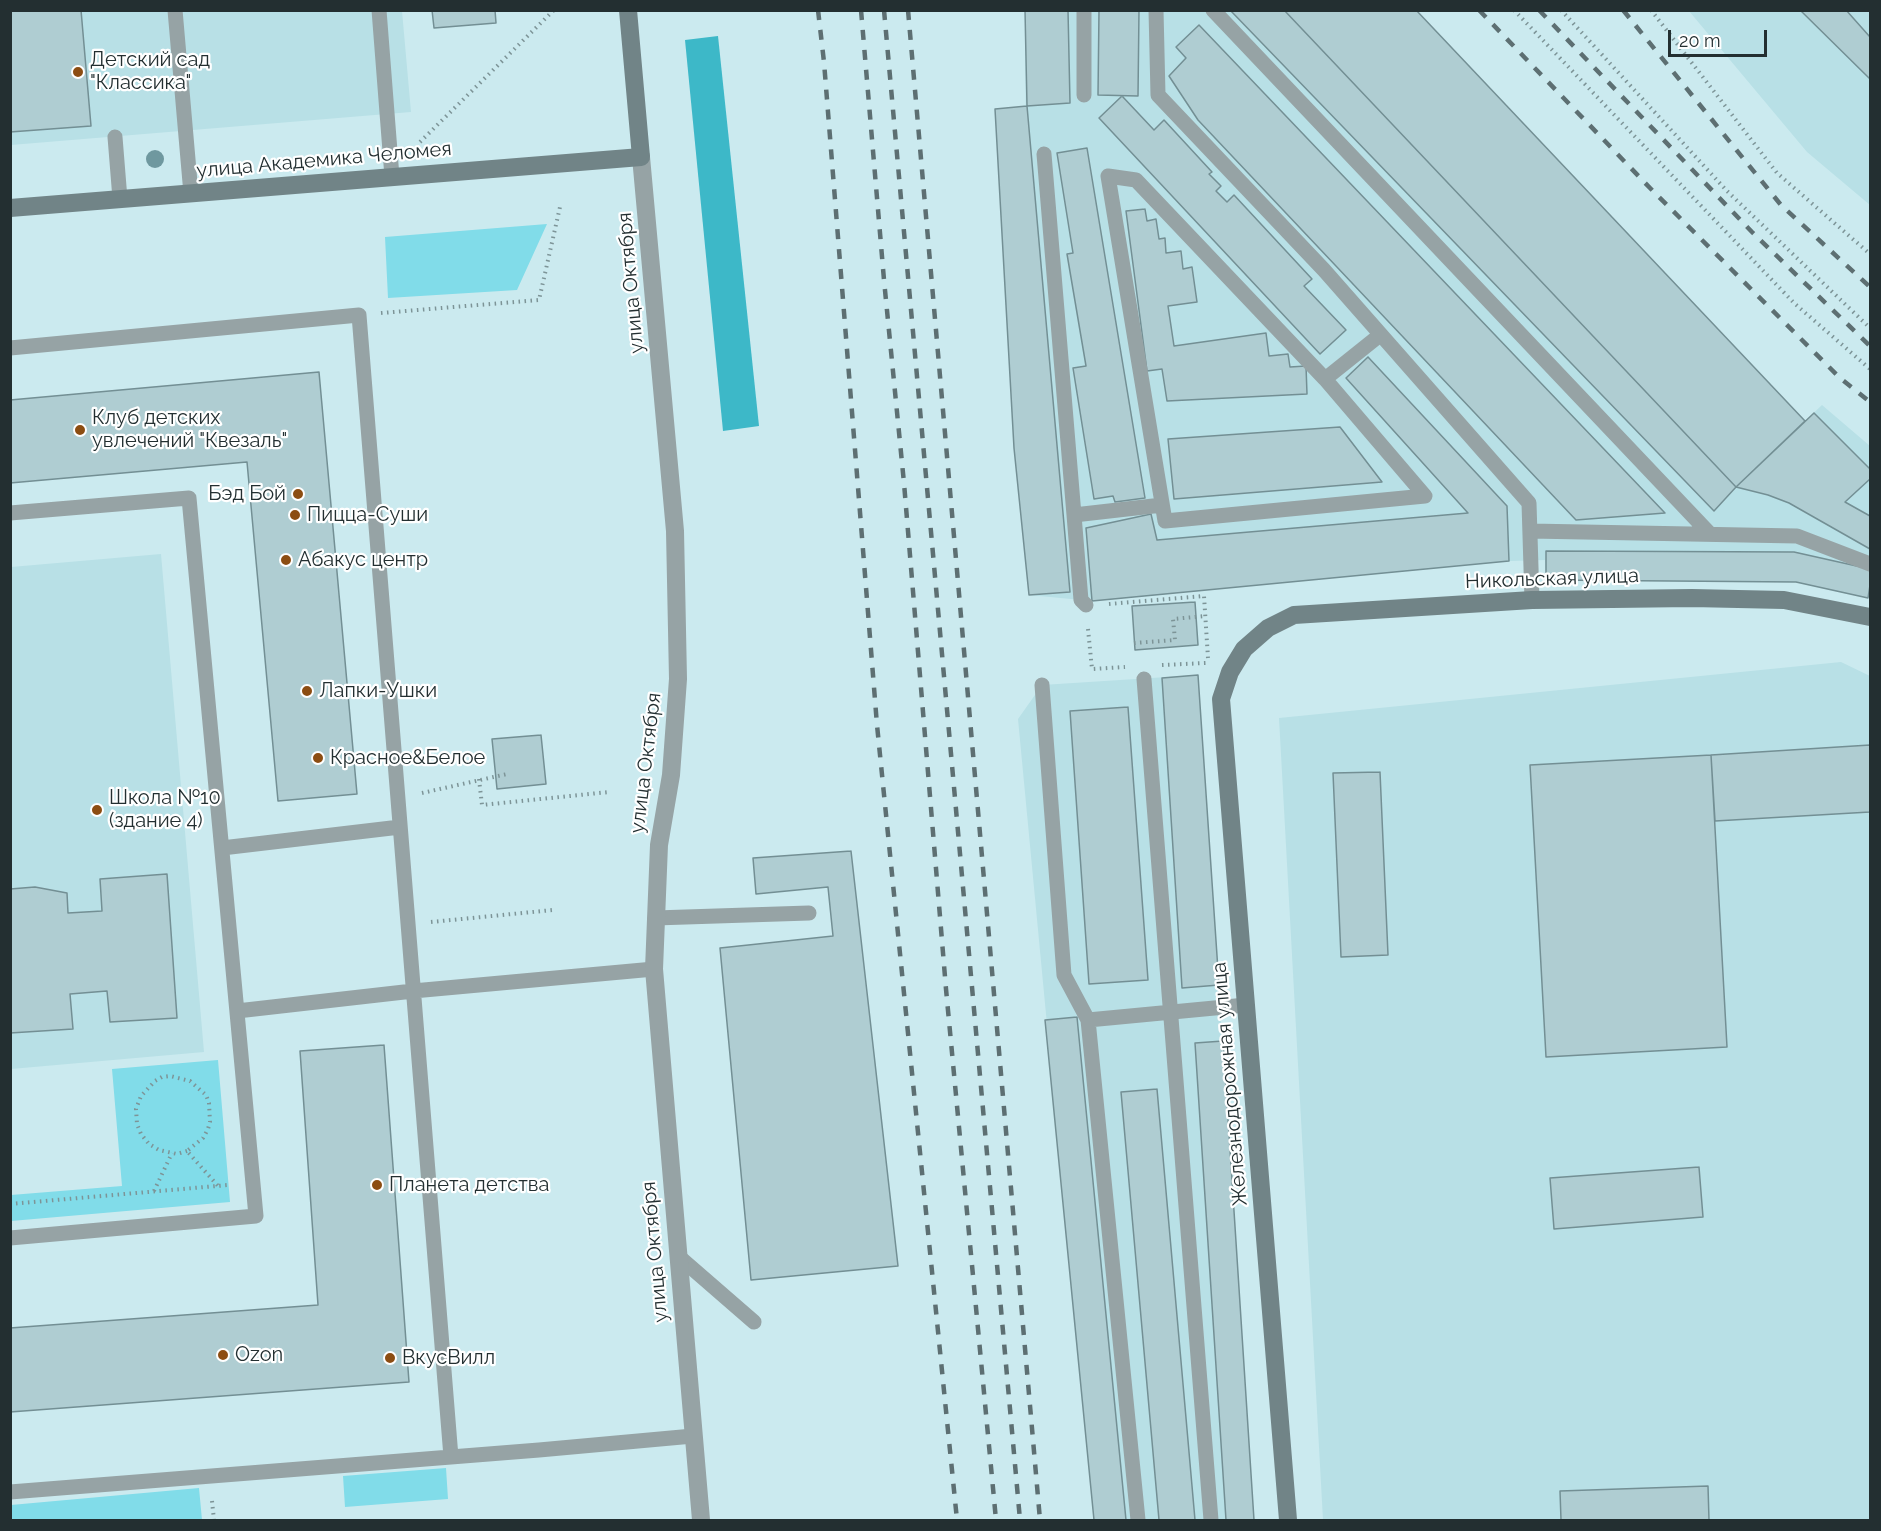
<!DOCTYPE html>
<meta charset="utf-8">
<style>
body{margin:0}
#map{position:relative;width:1881px;height:1531px;overflow:hidden;background:#cbeaef;font-family:Raleway,sans-serif}
canvas{display:block}
.frame{position:absolute;inset:0;border:12px solid #232f31;pointer-events:none}
.scale{position:absolute;left:1668px;top:30px;width:99px;height:27px;box-sizing:border-box;border:3px solid #232f31;border-top:0;padding-left:8px;font-size:18px;line-height:21px;white-space:nowrap;color:#232f31;-webkit-text-stroke:4px #fff;paint-order:stroke}
</style>
<div id="map">
<canvas width="1881" height="1531"></canvas>
<div class="frame"></div>
<div class="scale">20 m</div>
</div>
<script>
const g = document.querySelector('canvas').getContext('2d');
g.lineJoin = 'round';
function fill(path, color) {
  g.fillStyle = color;
  g.fill(path, 'evenodd');
}
function shape(rows) {
  const path = new Path2D();
  for (const r of rows) {
    path.moveTo(r[0], r[1]);
    for (let i = 2; i < r.length; i += 2) path.lineTo(r[i], r[i + 1]);
  }
  return path;
}
function trace(path, color, width, dash) {
  g.strokeStyle = color;
  g.lineWidth = width;
  g.lineCap = dash ? 'butt' : 'round';
  g.setLineDash(dash || []);
  g.stroke(path);
}
function label(font, color, halo, rows, align = 'center') {
  g.font = font + ' Raleway,sans-serif';
  g.lineWidth = 4.5;
  g.setLineDash([]);
  g.textBaseline = 'middle';
  g.strokeStyle = halo;
  g.fillStyle = color;
  for (const [text, x, y, turn = 0] of rows) {
    g.save();
    g.translate(x, y);
    g.rotate((+turn || 0) * Math.PI / 180);
    g.textAlign = isNaN(turn) ? turn : align;
    if (halo) g.strokeText(text, 0, 0);
    g.fillText(text, 0, 0);
    g.restore();
  }
}
fill(shape([
 [11,11,402,11,411,112,11,145],
 [1025,11,1416,11,1805,421,1822,405,1870,446,1870,598,1796,582,1546,580,1545,560,1509,561,1092,601,1029,595],
 [1689,11,1870,11,1870,205,1807,152],
 [161,554,204,1052,11,1069,11,567],
 [1841,662,1870,676,1870,1520,1323,1520,1279,718],
 [1198,675,1254,1520,1094,1520,1018,719,1042,685]
]), '#b8e0e6');
fill(shape([
 [547,224,517,290,388,298,385,237],
 [218,1060,230,1202,11,1221,11,1195,122,1186,112,1069],
 [446,1468,448,1499,345,1507,343,1476],
 [199,1488,202,1520,11,1520,11,1505]
]), '#81dce9');
fill(shape([
 [718,36,759,426,723,431,685,40]
]), '#3db8c8');
const building = shape([
 [10,10,81,10,91,126,10,132,10,10],
 [432,10,495,10,496,23,434,28,432,10],
 [1025,10,1068,10,1070,103,1027,106,1025,10],
 [1099,10,1139,10,1138,96,1098,95,1099,10],
 [1230,10,1284,10,1736,487,1714,511,1230,10],
 [1284,10,1416,10,1805,421,1736,487,1284,10],
 [1800,10,1846,10,1870,37,1870,79,1800,10],
 [1199,25,1665,513,1576,520,1198,120,1169,76,1186,58,1176,47,1199,25],
 [1122,96,1154,130,1164,120,1212,172,1209,174,1221,186,1216,191,1227,202,1234,195,1312,279,1304,286,1346,330,1320,354,1099,118,1122,96],
 [1027,106,1070,592,1029,595,1014,448,995,109,1027,106],
 [1087,148,1145,498,1115,502,1113,496,1094,499,1073,368,1086,366,1067,254,1073,253,1057,153,1087,148],
 [1145,209,1147,221,1156,219,1159,239,1165,238,1166,253,1181,251,1183,269,1192,267,1197,302,1168,306,1174,346,1266,333,1269,356,1288,354,1290,367,1306,366,1307,394,1167,401,1162,369,1147,371,1126,211,1145,209],
 [1368,357,1507,506,1509,561,1092,601,1086,528,1151,514,1157,540,1468,513,1346,378,1368,357],
 [319,372,357,794,278,801,247,462,10,483,10,400,319,372],
 [1814,413,1870,469,1870,479,1845,502,1870,516,1870,549,1789,503,1768,495,1736,487,1814,413],
 [1340,427,1382,482,1174,499,1168,439,1340,427],
 [1546,551,1794,552,1870,569,1870,585,1868,598,1796,582,1546,580,1546,551],
 [1195,602,1198,645,1135,650,1132,606,1195,602],
 [1198,675,1219,985,1182,988,1162,678,1198,675],
 [1128,707,1148,980,1089,984,1070,711,1128,707],
 [541,735,546,784,497,789,492,739,541,735],
 [1870,745,1870,812,1715,821,1711,755,1870,745],
 [1711,755,1727,1047,1546,1057,1530,765,1711,755],
 [1380,772,1388,955,1341,957,1333,773,1380,772],
 [851,851,898,1266,751,1280,720,948,833,936,828,887,756,894,753,858,851,851],
 [167,874,177,1018,110,1022,107,991,70,994,73,1029,10,1033,10,889,35,887,67,893,68,913,102,911,100,879,167,874],
 [1077,1017,1126,1520,1094,1520,1045,1020,1077,1017],
 [1223,1041,1254,1520,1226,1520,1195,1043,1223,1041],
 [384,1045,409,1382,10,1412,10,1328,318,1305,300,1051,384,1045],
 [1157,1089,1195,1520,1159,1520,1121,1092,1157,1089],
 [1699,1167,1703,1217,1554,1229,1550,1178,1699,1167],
 [1708,1486,1709,1520,1561,1520,1560,1491,1708,1486]
]);
fill(building, '#afcdd2');
trace(building, '#738f94', 1.5);
trace(shape([
 [1514,10,1794,303,1870,369],
 [1561,10,1727,191,1870,328],
 [1651,10,1777,173,1870,254],
 [420,142,554,10],
 [381,313,539,300,560,207],
 [1109,604,1204,596,1208,658],
 [1088,629,1092,669,1125,667],
 [1134,643,1175,640,1173,619,1206,616],
 [1162,665,1206,663],
 [479,779,482,805,609,792],
 [422,793,507,774],
 [431,922,553,910],
 [187,1151,177,1154,159,1150,149,1144,141,1134,137,1124,136,1109,141,1096,155,1081,162,1077,170,1076,190,1081,206,1095,209,1103,210,1122,208,1129,203,1138,187,1151,218,1186],
 [154,1191,172,1153],
 [10,1204,228,1185],
 [212,1501,214,1520]
]), '#7d9497', 4, [1.5, 4.5]);
trace(shape([
 [175,10,191,194],
 [379,10,392,177],
 [1156,10,1158,95,1324,270,1529,503,1532,600],
 [1213,10,1710,534],
 [1084,95,1084,10],
 [115,137,120,199],
 [1044,154,1074,515,1162,505],
 [1108,176,1136,180,1325,379,1425,496,1165,521,1108,176],
 [10,348,359,315,451,1457],
 [1325,379,1380,335],
 [10,513,189,498,256,1216,10,1238],
 [1074,515,1081,600,1086,605],
 [1530,531,1797,536,1870,564],
 [1144,679,1211,1520],
 [1042,685,1064,975,1088,1020,1138,1520],
 [222,848,400,827],
 [655,918,809,913],
 [237,1011,413,991,654,969],
 [1088,1020,1246,1005],
 [678,1256,754,1322],
 [10,1492,539,1450,693,1436]
]), '#96a3a5', 15);
trace(shape([
 [641,157,675,531,678,679,671,775,659,845,654,969,701,1520]
]), '#96a3a5', 18);
trace(shape([
 [10,208,641,157,628,10],
 [1288,1520,1221,699,1230,672,1244,649,1268,628,1294,615,1532,600,1692,598,1784,600,1870,617]
]), '#718487', 18);
trace(shape([
 [818,10,824,62,877,725,957,1520],
 [861,10,884,280,904,483,946,989,996,1520],
 [884,10,1020,1520],
 [908,10,1040,1520],
 [1479,10,1650,188,1840,378,1870,402],
 [1539,10,1752,232,1870,346],
 [1623,10,1781,205,1870,287]
]), '#5d6f72', 4.5, [10, 10]);
g.fillStyle = '#6f989f';
for (const [x, y] of [
 [155,159]
]) {
  g.beginPath();
  g.arc(x, y, 9, 0, 2 * Math.PI);
  g.fill();
}
for (const [x, y, r, color] of [
 [78,72,6,"#8c4d12"],
 [80,430,6,"#8c4d12"],
 [298,494,6,"#8c4d12"],
 [295,515,6,"#8c4d12"],
 [286,560,6,"#8c4d12"],
 [307,691,6,"#8c4d12"],
 [318,758,6,"#8c4d12"],
 [97,810,6,"#8c4d12"],
 [377,1185,6,"#8c4d12"],
 [223,1355,6,"#8c4d12"],
 [390,1358,6,"#8c4d12"]
]) {
  const dot = new Path2D();
  dot.arc(x, y, r, 0, 2 * Math.PI);
  g.fillStyle = color;
  g.fill(dot);
  trace(dot, '#fff', 2);
}
label('20px', '#232f31', '#fff', [
 ["Детский сад",90,60],
 ["\"Классика\"",90,83],
 ["Клуб детских",92,418],
 ["увлечений \"Квезаль\"",92,441],
 ["Бэд Бой",286,494,"right"],
 ["Пицца-Суши",307,515],
 ["Абакус центр",298,560],
 ["Лапки-Ушки",319,691],
 ["Красное&Белое",330,758],
 ["Школа №10",109,798],
 ["(здание 4)",109,821],
 ["Планета детства",389,1185],
 ["Ozon",235,1355],
 ["ВкусВилл",402,1358]
], 'left');
label('20px', '#232f31', '#fff', [
 ["улица Академика Челомея",324,160,-5],
 ["улица Октября",631,283,-95],
 ["Никольская улица",1552,579,-2],
 ["улица Октября",646,763,-83],
 ["Железнодорожная улица",1230,1084,-95],
 ["улица Октября",655,1252,-95]
]);
</script>
